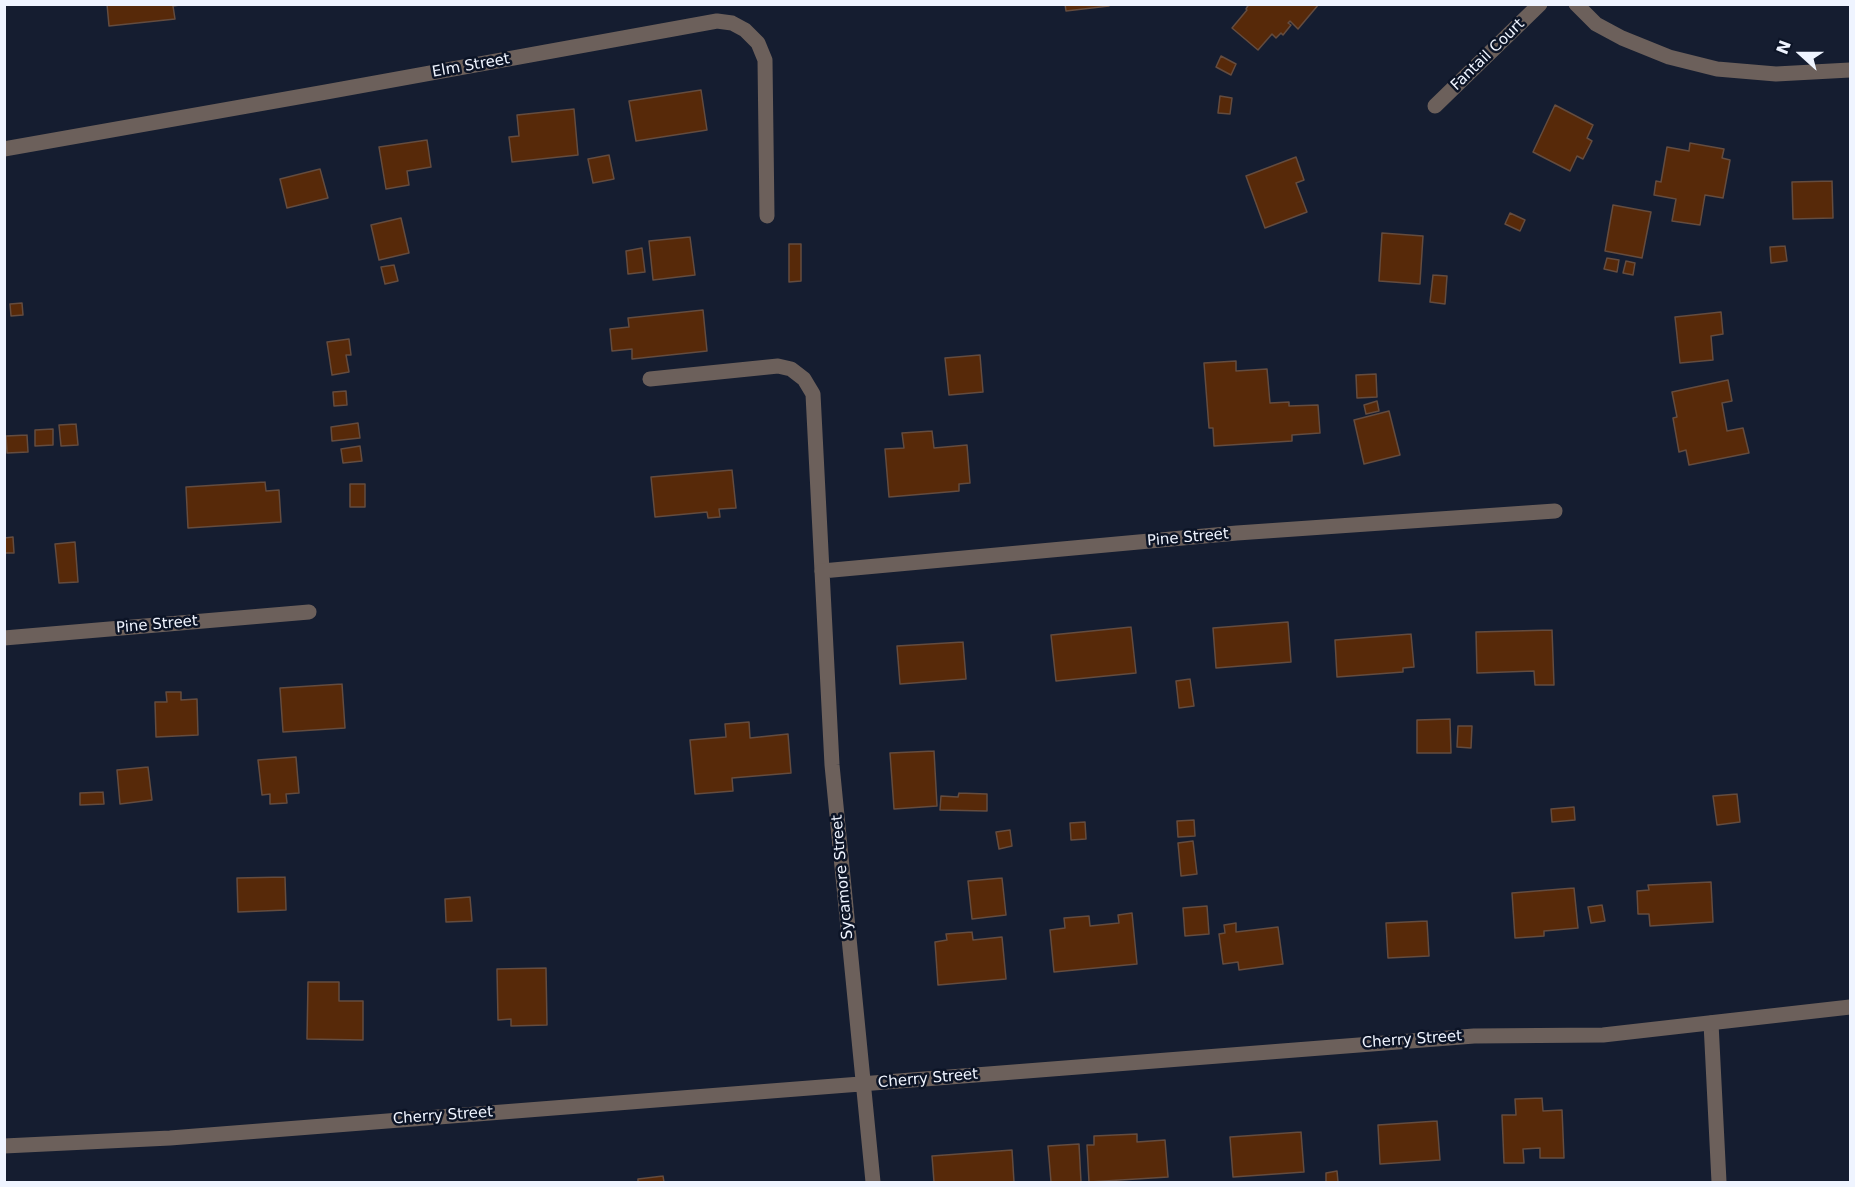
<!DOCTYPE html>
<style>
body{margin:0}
#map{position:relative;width:1855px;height:1187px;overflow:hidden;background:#151d30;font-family:"DejaVu Sans",sans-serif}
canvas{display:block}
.frame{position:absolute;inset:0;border:6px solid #eff4ff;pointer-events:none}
.north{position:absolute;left:1771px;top:24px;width:60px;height:60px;-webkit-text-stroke:4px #0c1426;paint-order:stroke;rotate:291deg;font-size:16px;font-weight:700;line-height:24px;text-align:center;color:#eff4ff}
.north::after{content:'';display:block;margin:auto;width:21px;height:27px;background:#eff4ff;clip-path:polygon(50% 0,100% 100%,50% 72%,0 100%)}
</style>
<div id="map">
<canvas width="1855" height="1187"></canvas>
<div class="frame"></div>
<div class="north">N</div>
</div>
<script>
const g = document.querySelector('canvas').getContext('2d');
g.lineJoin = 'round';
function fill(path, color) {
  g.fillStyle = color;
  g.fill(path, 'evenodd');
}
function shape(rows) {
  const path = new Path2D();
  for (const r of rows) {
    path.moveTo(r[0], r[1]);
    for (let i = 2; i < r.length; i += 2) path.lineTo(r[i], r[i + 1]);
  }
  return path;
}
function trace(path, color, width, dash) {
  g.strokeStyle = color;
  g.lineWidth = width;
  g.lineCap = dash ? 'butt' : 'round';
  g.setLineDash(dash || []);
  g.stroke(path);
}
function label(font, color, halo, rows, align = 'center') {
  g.font = font + ' "DejaVu Sans",sans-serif';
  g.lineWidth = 5;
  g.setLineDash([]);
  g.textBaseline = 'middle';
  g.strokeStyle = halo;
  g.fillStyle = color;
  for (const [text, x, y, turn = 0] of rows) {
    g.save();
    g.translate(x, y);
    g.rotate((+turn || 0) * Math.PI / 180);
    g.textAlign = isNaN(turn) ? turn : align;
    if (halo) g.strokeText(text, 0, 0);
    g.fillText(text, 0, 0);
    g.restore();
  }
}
const building = shape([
 [107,4,187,4,173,6,175,19,109,26,107,4],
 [1065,4,1109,4,1109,6,1066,11,1065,4],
 [1249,4,1319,4,1298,29,1290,21,1288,23,1291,25,1283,35,1281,33,1276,38,1272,34,1258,50,1232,28,1247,10,1246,9,1249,4],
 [1221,56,1236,64,1231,75,1216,67,1221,56],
 [701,90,707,130,636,141,629,101,701,90],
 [1220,96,1232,98,1230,114,1218,113,1220,96],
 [1555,105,1593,125,1587,138,1592,141,1583,159,1577,156,1570,171,1533,152,1555,105],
 [574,109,578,155,512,162,509,137,519,136,517,115,574,109],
 [427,140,431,167,407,171,409,185,386,189,379,147,427,140],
 [1690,143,1724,149,1722,158,1730,160,1723,198,1705,195,1700,225,1672,221,1676,199,1654,195,1656,181,1661,182,1667,147,1689,151,1690,143],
 [609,155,614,179,593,183,588,159,609,155],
 [1296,157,1304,180,1296,183,1307,212,1265,228,1246,176,1296,157],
 [320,169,328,198,287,208,280,179,320,169],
 [1832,181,1833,218,1793,219,1792,182,1832,181],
 [1613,205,1651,212,1642,258,1605,251,1613,205],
 [1510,213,1525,220,1520,231,1505,224,1510,213],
 [401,218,409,253,379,260,371,225,401,218],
 [1382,233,1423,236,1420,284,1379,281,1382,233],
 [690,237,695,275,653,280,649,241,690,237],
 [789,244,801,244,801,281,789,282,789,244],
 [1785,246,1787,261,1771,263,1770,247,1785,246],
 [642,248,645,272,628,274,626,251,642,248],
 [1607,258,1619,260,1617,272,1604,269,1607,258],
 [1626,261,1635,263,1633,275,1623,273,1626,261],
 [394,265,398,281,385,284,381,267,394,265],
 [1433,275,1447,276,1445,304,1430,302,1433,275],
 [22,303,23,315,11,316,10,304,22,303],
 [703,310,707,351,632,359,632,349,612,351,610,329,629,327,628,318,703,310],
 [1721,312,1723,334,1711,336,1713,360,1680,363,1675,317,1721,312],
 [349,339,351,355,346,355,349,372,332,375,327,342,349,339],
 [980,355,983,392,949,395,945,358,980,355],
 [1236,361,1236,371,1267,369,1270,403,1289,402,1289,406,1318,405,1320,433,1292,435,1292,441,1214,446,1213,428,1209,428,1204,363,1236,361],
 [1376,374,1377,397,1357,398,1356,375,1376,374],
 [1728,380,1732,401,1722,403,1727,431,1743,428,1749,453,1689,465,1686,450,1679,452,1673,418,1677,417,1672,392,1728,380],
 [346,391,347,405,334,406,333,392,346,391],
 [1377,401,1379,411,1366,414,1364,405,1377,401],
 [1389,411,1400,455,1364,464,1354,420,1389,411],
 [358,423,360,438,332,441,331,427,358,423],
 [76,424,78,445,61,446,59,425,76,424],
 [53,429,53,445,35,446,35,430,53,429],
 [932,431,934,448,967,445,970,483,959,484,959,491,889,497,885,449,904,448,902,433,932,431],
 [27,435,28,452,7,453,6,436,27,435],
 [360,446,362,461,343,463,341,449,360,446],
 [732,470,736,508,719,509,720,517,708,518,707,512,655,517,651,477,732,470],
 [265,482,266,491,279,490,281,522,188,528,186,487,265,482],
 [350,484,365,484,365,507,350,507,350,484],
 [13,537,14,553,4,553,4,538,13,537],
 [75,542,78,582,59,583,55,544,75,542],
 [1288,622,1291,662,1216,668,1213,628,1288,622],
 [1131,627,1136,673,1056,681,1051,635,1131,627],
 [1552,630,1554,685,1535,685,1534,671,1477,673,1476,632,1552,630],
 [1411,634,1414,667,1403,668,1403,672,1337,677,1335,640,1411,634],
 [963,642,966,679,900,684,897,646,963,642],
 [1190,679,1194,706,1179,708,1176,681,1190,679],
 [342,684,345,728,283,732,280,688,342,684],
 [166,692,181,692,181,700,197,699,198,735,156,737,155,702,167,702,166,692],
 [1450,719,1451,753,1417,753,1417,720,1450,719],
 [749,722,750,738,788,734,791,773,732,778,733,791,695,794,690,740,726,737,725,724,749,722],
 [1458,726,1472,726,1471,748,1457,747,1458,726],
 [934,751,937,806,894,809,890,753,934,751],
 [296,757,299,793,286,794,287,803,270,804,270,794,262,795,258,760,296,757],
 [148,767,152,800,120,804,117,770,148,767],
 [103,792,104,804,80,805,80,793,103,792],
 [959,793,987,794,987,811,940,810,941,796,958,797,959,793],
 [1737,794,1740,822,1717,825,1713,796,1737,794],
 [1574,807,1575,820,1552,822,1551,809,1574,807],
 [1194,820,1195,836,1178,837,1177,821,1194,820],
 [1085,822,1086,839,1071,840,1070,823,1085,822],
 [1010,830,1012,846,999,849,996,832,1010,830],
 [1193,841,1197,874,1181,876,1178,843,1193,841],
 [285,877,286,910,238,912,237,878,285,877],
 [1002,878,1006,915,972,919,968,881,1002,878],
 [1711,882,1713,922,1650,926,1649,914,1638,914,1637,891,1649,890,1648,885,1711,882],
 [1574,888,1578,928,1544,931,1544,936,1515,938,1512,893,1574,888],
 [470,897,472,921,446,922,445,899,470,897],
 [1602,905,1605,921,1591,923,1588,907,1602,905],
 [1207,906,1209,934,1185,936,1183,908,1207,906],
 [1132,913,1137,964,1054,972,1050,930,1065,928,1064,918,1089,916,1090,926,1119,923,1118,915,1132,913],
 [1427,921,1429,956,1388,958,1386,923,1427,921],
 [1236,923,1236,932,1278,927,1283,964,1239,970,1238,962,1223,964,1219,934,1225,933,1224,925,1236,923],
 [972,932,973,940,1002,937,1006,979,938,985,935,942,947,940,946,934,972,932],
 [546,968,547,1025,511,1026,511,1019,498,1020,497,969,546,968],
 [308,982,339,982,339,1001,363,1001,363,1040,307,1039,308,982],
 [1542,1098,1543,1111,1562,1110,1564,1158,1540,1158,1540,1148,1523,1149,1524,1163,1504,1163,1502,1115,1516,1115,1515,1099,1542,1098],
 [1437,1121,1440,1160,1380,1164,1378,1125,1437,1121],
 [1301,1132,1304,1172,1233,1177,1230,1137,1301,1132],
 [1137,1134,1137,1142,1165,1140,1168,1177,1089,1182,1087,1145,1094,1145,1094,1136,1137,1134],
 [1079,1144,1081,1182,1051,1182,1048,1146,1079,1144],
 [1012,1150,1014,1182,934,1182,932,1156,1012,1150],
 [1337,1171,1338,1182,1326,1182,1326,1173,1337,1171],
 [663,1176,664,1182,638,1182,638,1179,663,1176]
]);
fill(building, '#572909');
trace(building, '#644c3f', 1.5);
trace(shape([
 [650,379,778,366,791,369,804,379,813,394,822,571],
 [1711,1023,1719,1182]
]), '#6c605b', 15);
trace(shape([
 [1576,4,1596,24,1622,38,1669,57,1717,69,1776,74,1850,70],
 [1435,106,1540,4],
 [4,149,326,92,717,21,732,23,745,30,758,43,765,60,767,216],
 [4,638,309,612],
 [4,1146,170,1138,1474,1036,1603,1035,1850,1007],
 [873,1182,832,765,822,571,1237,533,1555,511]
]), '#6c605b', 15);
label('15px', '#eff4ff', '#0c1426', [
 ["Fantail Court",1488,55,-44],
 ["Elm Street",471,66,-10],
 ["Pine Street",1188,538,-5],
 ["Pine Street",157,625,-5],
 ["Sycamore Street",843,877,-95],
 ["Cherry Street",1412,1040,-4],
 ["Cherry Street",928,1079,-5],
 ["Cherry Street",443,1116,-4]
]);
</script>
